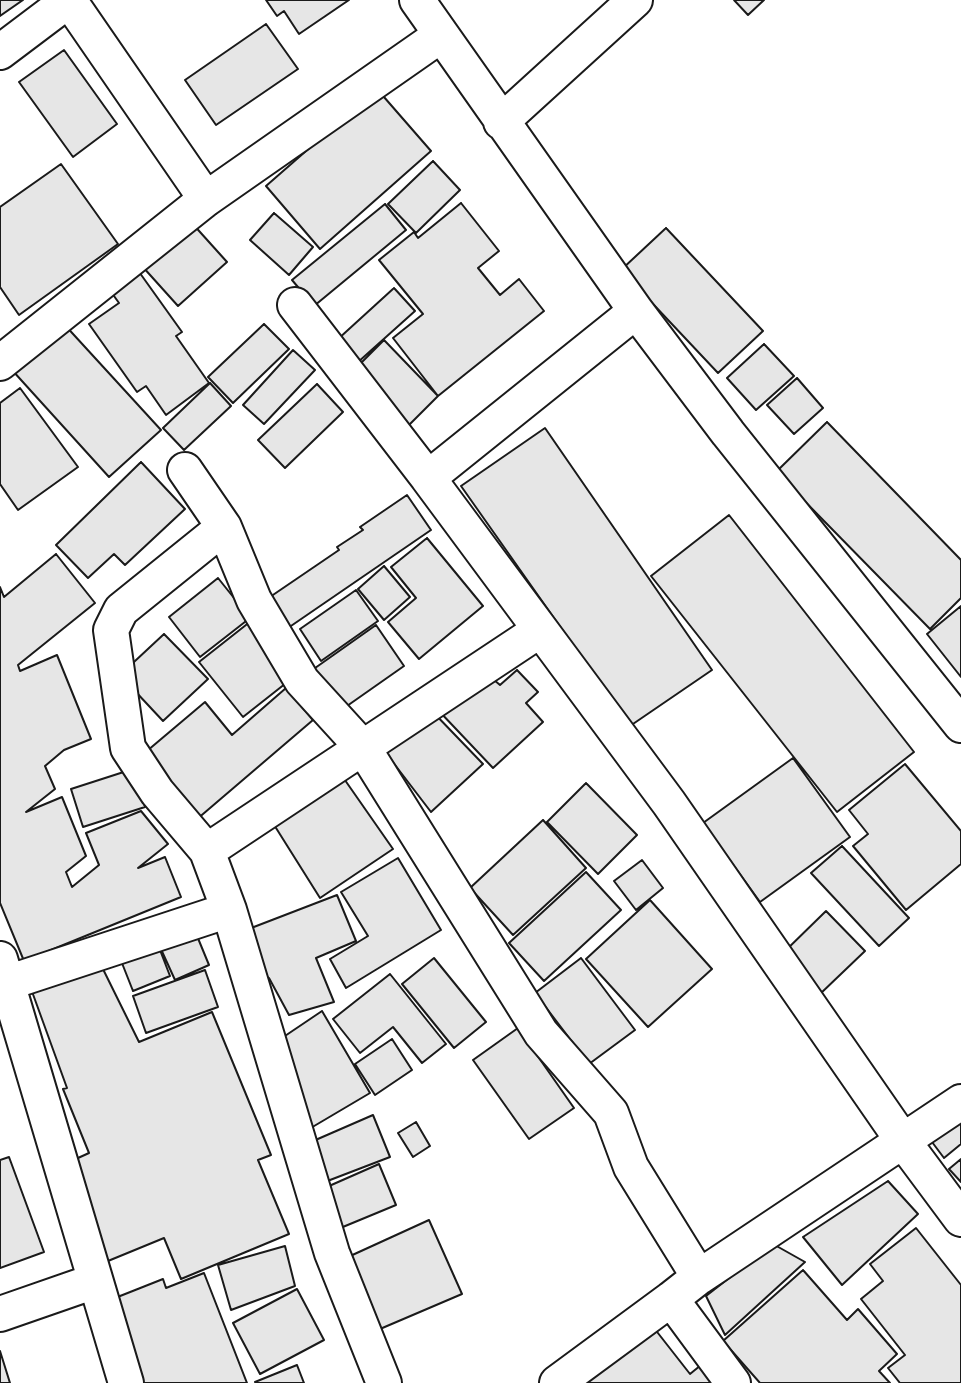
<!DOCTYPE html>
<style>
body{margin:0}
canvas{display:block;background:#fff}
</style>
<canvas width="961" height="1383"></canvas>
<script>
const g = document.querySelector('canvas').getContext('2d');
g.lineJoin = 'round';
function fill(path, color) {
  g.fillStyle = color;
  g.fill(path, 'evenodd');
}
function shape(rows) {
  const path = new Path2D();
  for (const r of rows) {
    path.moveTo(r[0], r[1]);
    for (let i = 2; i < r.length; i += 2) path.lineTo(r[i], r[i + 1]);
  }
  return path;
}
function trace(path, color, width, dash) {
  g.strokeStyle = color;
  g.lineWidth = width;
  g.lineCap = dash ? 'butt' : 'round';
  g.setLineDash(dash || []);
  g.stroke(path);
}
const building = shape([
 [0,0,23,0,0,16,0,0],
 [266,0,349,0,299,34,284,11,277,16,266,0],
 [734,0,764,0,748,15,734,0],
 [266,24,298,69,216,125,185,80,266,24],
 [64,50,117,124,73,157,19,82,64,50],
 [377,89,431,151,320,249,266,186,377,89],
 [433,161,460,190,416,233,388,204,433,161],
 [61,164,118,244,19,315,0,287,0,207,61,164],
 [461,203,499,251,478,268,500,295,519,279,544,311,438,396,393,338,423,314,379,260,414,232,418,238,461,203],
 [385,204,406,230,314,306,292,280,385,204],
 [274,213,313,247,289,275,250,240,274,213],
 [191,222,227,262,178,306,142,266,191,222],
 [666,228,763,331,718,373,621,270,666,228],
 [137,269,182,332,176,336,209,383,166,415,146,386,137,392,89,324,119,303,109,289,137,269],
 [394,288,415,311,357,363,337,340,394,288],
 [63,323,161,430,109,477,12,370,63,323],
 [264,324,289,349,233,403,208,377,264,324],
 [384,340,438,396,409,425,355,369,384,340],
 [764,344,794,376,756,410,727,378,764,344],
 [293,350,315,370,264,424,243,405,293,350],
 [797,378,823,408,794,434,767,405,797,378],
 [210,383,231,406,184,450,163,428,210,383],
 [317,384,343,412,285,468,258,440,317,384],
 [20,388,78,467,18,510,0,484,0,403,20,388],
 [827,422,961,560,961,598,930,629,776,472,827,422],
 [545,428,712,670,630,726,461,486,545,428],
 [141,462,185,509,125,565,114,554,88,578,56,545,141,462],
 [407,495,431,530,288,628,267,599,339,550,337,547,363,530,360,527,407,495],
 [729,515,914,752,837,812,651,576,729,515],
 [427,538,483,606,419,659,388,622,416,598,391,567,427,538],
 [56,554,95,603,18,665,20,671,57,655,91,739,64,750,45,766,55,789,26,812,62,797,86,856,66,872,72,887,99,865,86,833,141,811,168,844,138,868,165,857,181,897,24,961,0,903,0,587,4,597,56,554],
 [384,566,410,597,384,620,358,589,384,566],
 [218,578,250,618,200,657,169,617,218,578],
 [356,590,378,621,321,661,300,629,356,590],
 [961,606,961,677,927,634,961,606],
 [251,621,295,676,243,717,199,662,251,621],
 [376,625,404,666,337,713,308,673,376,625],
 [164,634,208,679,163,721,120,675,164,634],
 [517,670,538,692,526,703,543,722,493,768,438,710,487,674,500,685,517,670],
 [286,688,313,720,196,820,141,756,205,702,232,735,286,688],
 [432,711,483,764,431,812,379,744,432,711],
 [793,758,850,837,760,902,703,823,793,758],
 [905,764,961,831,961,864,906,910,853,846,868,834,849,810,905,764],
 [133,769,145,807,83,827,71,789,133,769],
 [340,773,393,849,320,898,271,820,340,773],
 [586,783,637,835,598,874,547,822,586,783],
 [543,820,586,868,513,935,470,888,543,820],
 [842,846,909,918,879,946,811,873,842,846],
 [398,858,441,930,346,988,330,959,368,936,341,892,398,858],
 [642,860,663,888,636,910,614,881,642,860],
 [586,872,621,910,544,981,509,943,586,872],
 [337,895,356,941,316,958,334,1002,289,1015,269,978,261,973,246,930,337,895],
 [650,900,712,969,648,1027,586,959,650,900],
 [826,911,865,951,819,995,781,955,826,911],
 [195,931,209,965,175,980,160,947,195,931],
 [155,937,170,976,133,991,118,953,155,937],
 [434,958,486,1022,454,1048,402,984,434,958],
 [581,958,635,1030,589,1064,535,993,581,958],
 [99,961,139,1042,212,1012,271,1155,258,1160,289,1234,181,1279,164,1238,108,1261,67,1163,89,1153,63,1089,67,1088,30,986,99,961],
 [205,970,218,1007,146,1033,133,996,205,970],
 [390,974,446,1044,422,1063,393,1027,360,1053,333,1019,390,974],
 [322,1011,370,1093,304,1132,276,1042,322,1011],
 [518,1028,574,1108,529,1139,473,1060,518,1028],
 [392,1039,412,1070,375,1095,355,1064,392,1039],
 [961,1111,961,1144,944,1158,926,1134,961,1111],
 [373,1115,390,1157,317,1185,304,1145,373,1115],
 [416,1122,430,1146,413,1157,398,1133,416,1122],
 [9,1157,44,1252,0,1268,0,1160,9,1157],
 [961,1159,961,1182,949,1169,961,1159],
 [379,1164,396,1205,338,1229,320,1190,379,1164],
 [888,1181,918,1214,842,1285,803,1237,888,1181],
 [429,1220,462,1294,380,1329,348,1257,429,1220],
 [916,1228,961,1285,961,1383,900,1383,888,1368,905,1355,861,1299,883,1281,870,1264,916,1228],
 [773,1244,805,1262,725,1335,706,1296,773,1244],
 [285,1246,295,1286,231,1310,218,1265,285,1246],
 [803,1270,847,1320,858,1309,897,1354,879,1371,890,1383,760,1383,723,1341,803,1270],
 [204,1273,247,1383,142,1383,110,1300,163,1279,166,1288,204,1273],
 [297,1289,324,1340,260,1374,233,1323,297,1289],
 [654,1328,690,1374,701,1365,716,1383,585,1383,654,1328],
 [0,1351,10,1383,0,1383,0,1351],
 [297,1365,304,1383,256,1383,255,1382,297,1365]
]);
fill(building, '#e6e6e6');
trace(building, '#1a1a1a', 2);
const minor = shape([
 [69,0,206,199],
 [417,0,636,311,728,433,961,725],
 [0,52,69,0],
 [501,122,635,0],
 [295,305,428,478],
 [636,311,428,478,669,803,903,1141,961,1219],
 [0,363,206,199,441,35],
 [185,470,224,527,254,600,302,681,364,749,541,1033,611,1113,631,1167,699,1277],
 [207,851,157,792,128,748,111,630,121,610,224,527],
 [0,959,126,1383],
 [7,983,229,910],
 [671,1299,699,1277,961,1102],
 [0,1314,95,1281],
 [384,1383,332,1253,229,910,207,851,540,630],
 [557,1383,671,1299,733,1383]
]);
trace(minor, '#1a1a1a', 38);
trace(minor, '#fff', 34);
</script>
